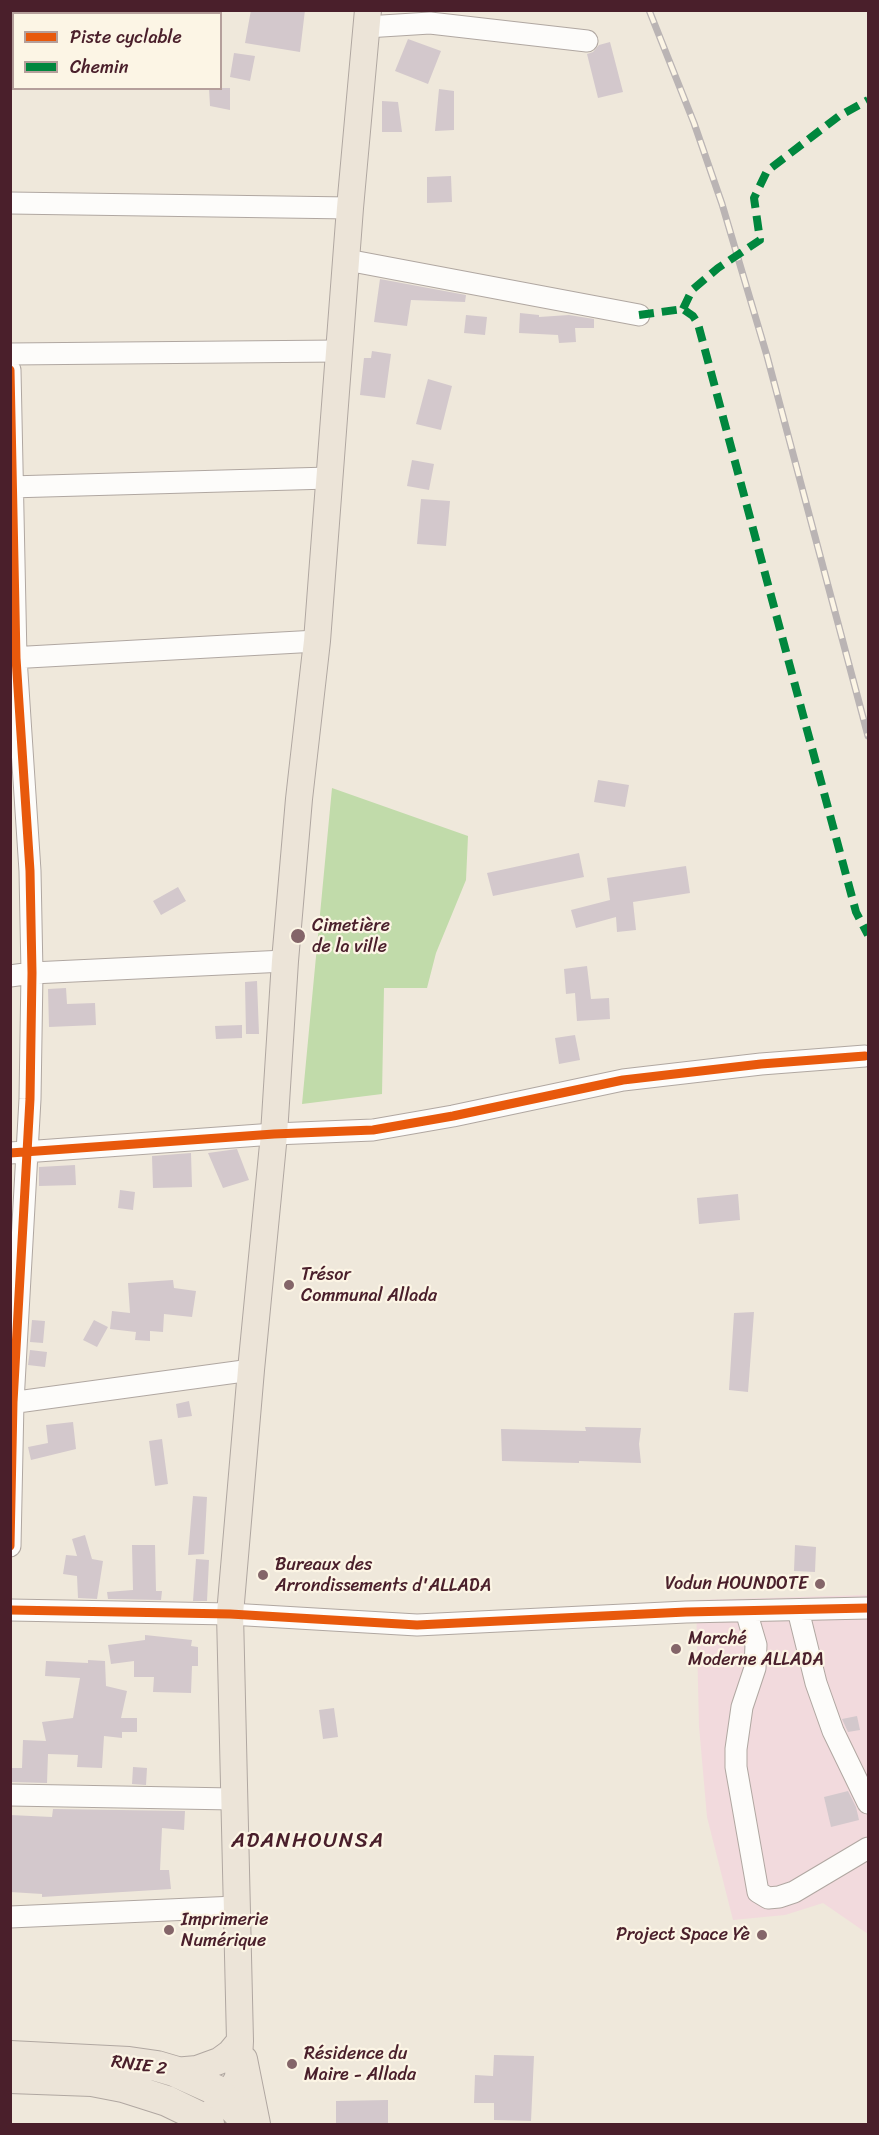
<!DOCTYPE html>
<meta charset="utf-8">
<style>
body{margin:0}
#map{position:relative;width:879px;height:2135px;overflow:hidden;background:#efe8db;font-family:Sriracha,sans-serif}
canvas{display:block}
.frame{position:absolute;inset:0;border:12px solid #4a1f2b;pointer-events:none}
.legend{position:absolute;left:12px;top:12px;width:210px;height:78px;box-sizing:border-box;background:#fcf5e5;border:2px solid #b59f9b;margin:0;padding:8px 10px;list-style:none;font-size:18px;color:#4a1f2b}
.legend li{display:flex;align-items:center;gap:12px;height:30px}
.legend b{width:30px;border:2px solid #b59f9b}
</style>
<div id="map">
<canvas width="879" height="2135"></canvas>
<div class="frame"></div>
<ul class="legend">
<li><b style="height:8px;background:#e8590c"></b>Piste cyclable</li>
<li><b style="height:8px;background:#00873e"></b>Chemin</li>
</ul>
</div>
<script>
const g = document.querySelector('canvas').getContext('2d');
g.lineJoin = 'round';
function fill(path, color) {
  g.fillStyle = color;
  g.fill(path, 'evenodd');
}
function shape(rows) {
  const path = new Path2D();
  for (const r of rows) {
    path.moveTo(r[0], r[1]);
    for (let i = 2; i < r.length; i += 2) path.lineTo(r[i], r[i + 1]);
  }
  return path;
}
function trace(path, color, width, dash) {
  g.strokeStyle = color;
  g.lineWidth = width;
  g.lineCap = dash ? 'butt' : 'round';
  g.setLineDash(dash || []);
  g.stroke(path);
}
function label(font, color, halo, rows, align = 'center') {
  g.font = font + ' Sriracha,sans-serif';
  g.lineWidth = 4.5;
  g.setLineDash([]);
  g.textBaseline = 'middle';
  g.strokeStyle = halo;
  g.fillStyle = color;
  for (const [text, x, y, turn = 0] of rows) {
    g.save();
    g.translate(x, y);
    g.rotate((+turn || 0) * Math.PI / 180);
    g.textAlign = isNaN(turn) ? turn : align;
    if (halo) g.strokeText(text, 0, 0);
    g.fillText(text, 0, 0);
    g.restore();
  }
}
fill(shape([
 [868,1595,868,1934,823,1903,785,1915,733,1920,707,1817,699,1726,696,1600]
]), '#f2dadd');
fill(shape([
 [332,788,468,836,466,880,436,953,427,988,384,988,382,1094,302,1104]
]), '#c1dbaa');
fill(shape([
 [251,10,305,10,300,52,245,43],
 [408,39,441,51,428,84,395,71],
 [610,42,623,92,598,98,587,54,593,52,599,45],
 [234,53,255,56,250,81,230,77],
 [209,88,230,88,230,110,210,106],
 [439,89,454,91,454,130,435,131],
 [382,101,398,102,402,132,382,132],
 [451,176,452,202,427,203,427,177],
 [380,279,466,295,465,302,411,300,407,326,374,322],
 [520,313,539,315,539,317,569,315,594,319,594,328,575,328,576,342,559,343,558,335,519,333],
 [466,315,487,317,485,335,464,333],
 [372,351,391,354,385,398,360,395,364,358,371,358],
 [428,379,452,386,441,430,416,424],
 [412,460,434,464,429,490,407,486],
 [421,499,450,501,446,546,417,544],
 [598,780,629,785,625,807,594,802],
 [579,853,584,877,493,896,487,873],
 [686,866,690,893,633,902,636,930,617,932,616,917,576,928,571,910,610,900,607,878],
 [178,887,186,901,161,915,153,901],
 [587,966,591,999,609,998,610,1019,577,1021,575,993,566,994,564,969],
 [257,981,259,1034,246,1034,245,982],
 [66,988,67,1004,95,1003,96,1025,49,1027,48,989],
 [242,1025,242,1038,216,1039,215,1026],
 [575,1035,580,1060,559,1064,555,1038],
 [237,1149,249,1180,223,1188,208,1153],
 [191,1153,192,1187,153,1188,152,1156],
 [75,1165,76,1185,39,1186,39,1167],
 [120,1190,135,1192,133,1210,118,1208],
 [738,1194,740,1220,699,1224,697,1198],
 [173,1280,174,1288,196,1291,192,1317,164,1314,163,1332,150,1331,150,1341,135,1340,136,1332,110,1329,112,1311,130,1313,128,1283],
 [754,1312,748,1392,729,1390,734,1313],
 [32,1320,45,1321,43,1343,30,1342],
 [94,1320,108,1327,97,1347,83,1340],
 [30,1350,47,1352,45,1367,28,1365],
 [189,1401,192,1416,178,1418,176,1404],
 [73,1422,76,1449,31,1460,28,1447,48,1443,46,1425],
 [585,1427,641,1428,639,1444,641,1463,579,1461,579,1463,502,1461,501,1429,586,1431],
 [162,1439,168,1484,155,1486,149,1441],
 [193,1496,207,1497,204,1554,188,1555],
 [85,1535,92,1559,103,1561,97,1599,78,1598,77,1576,63,1574,66,1555,77,1556,72,1539],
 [132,1545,155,1545,156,1591,162,1591,161,1600,108,1599,107,1592,133,1590],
 [795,1545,816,1547,815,1572,794,1571],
 [196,1559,209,1560,207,1601,193,1601],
 [145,1635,192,1640,191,1646,198,1647,198,1666,192,1666,191,1693,153,1692,154,1677,134,1677,134,1661,111,1664,108,1645,145,1640],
 [88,1660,105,1661,106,1686,127,1691,121,1718,137,1718,137,1732,122,1732,122,1738,104,1736,102,1768,77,1767,78,1755,48,1754,47,1783,10,1782,10,1768,22,1768,23,1740,46,1741,42,1722,73,1718,80,1678,45,1676,46,1661,88,1663],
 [334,1708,338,1737,323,1739,319,1710],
 [857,1716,860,1730,848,1732,842,1719],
 [133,1767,147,1768,146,1785,132,1784],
 [848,1791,856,1807,859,1820,831,1827,824,1797],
 [53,1809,185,1811,184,1830,162,1828,160,1870,169,1870,171,1889,42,1897,42,1894,10,1892,10,1815,52,1817],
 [494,2055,534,2056,531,2121,494,2120,494,2103,474,2103,475,2075,493,2076],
 [388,2100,388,2124,336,2124,336,2101]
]), '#d3c8cc');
const minor = shape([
 [366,27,430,23,587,41],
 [10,203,350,208],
 [347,260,639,315],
 [10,354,339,351],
 [10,370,16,658,30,871,32,973,30,1099,13,1402,10,1546],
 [10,487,329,478],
 [10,658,317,641],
 [10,976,32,973,285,961],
 [10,1153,274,1134,373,1130,453,1116,623,1080,761,1064,865,1056],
 [10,1403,251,1370],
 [10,1610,230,1614,417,1625,686,1612,868,1608],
 [798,1610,816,1683,833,1731,868,1803],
 [746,1611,756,1645,755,1668,742,1707,736,1749,736,1767,758,1892,768,1898,779,1897,794,1892,868,1848],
 [10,1795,233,1799],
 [10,1917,236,1907]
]);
const major = shape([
 [244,2059,257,2124],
 [174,2071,197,2069,219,2061,230,2053,240,2041],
 [212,2112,226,2099,238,2078,240,2041,230,1614,251,1370,274,1134,285,961,299,799,317,641,350,208,368,10]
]);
const highway = shape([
 [10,2056,129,2062,157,2066,174,2071,218,2091,248,2124],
 [10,2078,92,2081,123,2087,167,2101,196,2115,209,2124]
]);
trace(minor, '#b0a7a1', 23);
trace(major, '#b0a7a1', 28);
trace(highway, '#b0a7a1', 32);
trace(minor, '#fdfcfa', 21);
trace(major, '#ece4d8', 26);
trace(highway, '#ece4d8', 30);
const rail = shape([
 [649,10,694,123,722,204,767,356,868,736]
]);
trace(rail, '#bab4b4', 7);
trace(rail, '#fcf5e5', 4.5, [14]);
trace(shape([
 [683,309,692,290,718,268,760,240,754,198,767,171,839,116,868,100],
 [639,315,683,309,693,316,698,324,856,912,868,935]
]), '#00873e', 8, [15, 8]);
trace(shape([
 [10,370,16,658,30,871,32,973,30,1099,13,1402,10,1546],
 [10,1153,274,1134,373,1130,453,1116,623,1080,761,1064,865,1056],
 [10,1610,230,1614,417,1625,686,1612,868,1608]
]), '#e8590c', 9);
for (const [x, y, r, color] of [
 [298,936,8,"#846569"],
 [289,1285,6,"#846569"],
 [263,1575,6,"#846569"],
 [820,1584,6,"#846569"],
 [676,1649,6,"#846569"],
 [169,1930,6,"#846569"],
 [762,1935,6,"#846569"],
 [292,2064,6,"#846569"]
]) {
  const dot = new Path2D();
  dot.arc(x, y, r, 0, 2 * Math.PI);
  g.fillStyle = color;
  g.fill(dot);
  trace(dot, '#fcf5e5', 2);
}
label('18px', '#4a1f2b', '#fcf5e5', [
 ["Cimetière",312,926],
 ["de la ville",312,947],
 ["Trésor",301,1275],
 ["Communal Allada",301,1296],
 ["Bureaux des",275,1565],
 ["Arrondissements d'ALLADA",275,1586],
 ["Vodun HOUNDOTE",808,1584,"right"],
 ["Marché",688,1639],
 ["Moderne ALLADA",688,1660],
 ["Imprimerie",181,1920],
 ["Numérique",181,1941],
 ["Project Space Yè",750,1935,"right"],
 ["Résidence du",304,2054],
 ["Maire - Allada",304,2075]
], 'left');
label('18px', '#4a1f2b', '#fcf5e5', [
 ["RNIE 2",139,2066,8]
]);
g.letterSpacing = '1.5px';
label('21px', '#4a1f2b', '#fcf5e5', [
 ["ADANHOUNSA",308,1842]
]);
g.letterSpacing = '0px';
</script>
